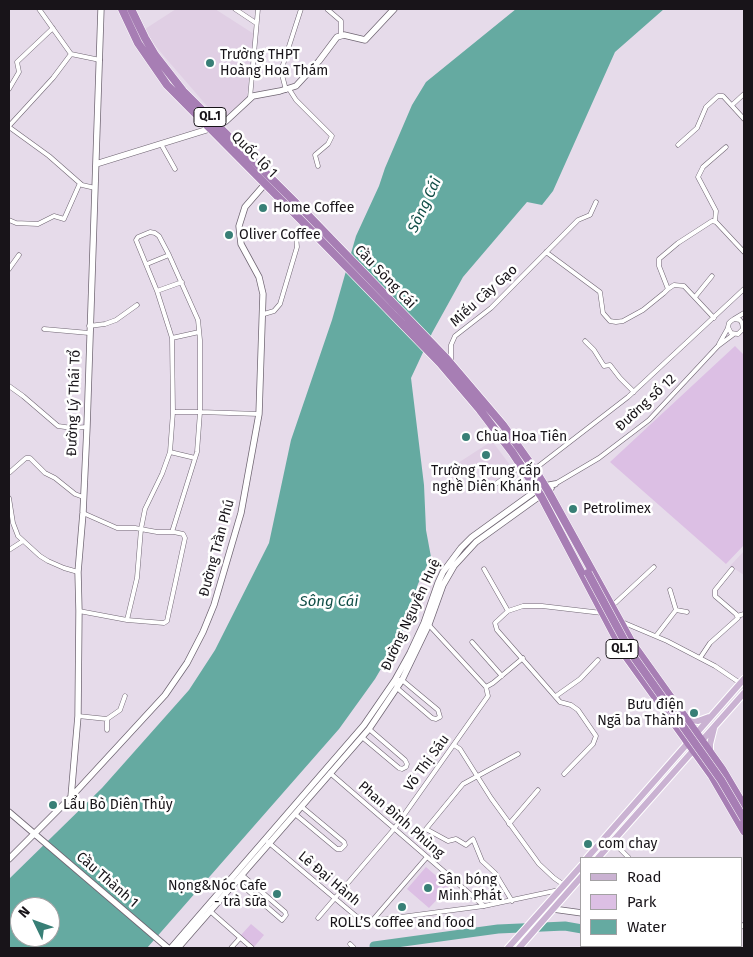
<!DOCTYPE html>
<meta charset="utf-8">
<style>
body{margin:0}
#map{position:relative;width:753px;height:957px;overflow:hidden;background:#e6dbea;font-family:"Fira Sans",sans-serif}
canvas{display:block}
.frame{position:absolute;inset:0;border:10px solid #181419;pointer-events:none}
.legend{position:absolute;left:580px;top:857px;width:162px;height:90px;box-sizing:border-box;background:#fff;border:1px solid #a3a1a3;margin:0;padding:6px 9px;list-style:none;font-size:15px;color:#181419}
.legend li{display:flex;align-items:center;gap:10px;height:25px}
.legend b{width:25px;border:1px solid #a3a1a3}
.north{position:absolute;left:10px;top:897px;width:50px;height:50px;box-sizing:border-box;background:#fff;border:1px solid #a3a1a3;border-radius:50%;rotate:312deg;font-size:14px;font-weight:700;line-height:20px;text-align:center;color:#181419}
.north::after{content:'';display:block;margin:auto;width:18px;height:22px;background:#387f76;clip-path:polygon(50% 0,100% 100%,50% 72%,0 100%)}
</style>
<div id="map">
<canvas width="753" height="957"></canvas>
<div class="frame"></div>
<ul class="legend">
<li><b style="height:6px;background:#cab2d2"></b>Road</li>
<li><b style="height:14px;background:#dcbfe4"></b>Park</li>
<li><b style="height:14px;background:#65aaa1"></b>Water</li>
</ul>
<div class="north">N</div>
</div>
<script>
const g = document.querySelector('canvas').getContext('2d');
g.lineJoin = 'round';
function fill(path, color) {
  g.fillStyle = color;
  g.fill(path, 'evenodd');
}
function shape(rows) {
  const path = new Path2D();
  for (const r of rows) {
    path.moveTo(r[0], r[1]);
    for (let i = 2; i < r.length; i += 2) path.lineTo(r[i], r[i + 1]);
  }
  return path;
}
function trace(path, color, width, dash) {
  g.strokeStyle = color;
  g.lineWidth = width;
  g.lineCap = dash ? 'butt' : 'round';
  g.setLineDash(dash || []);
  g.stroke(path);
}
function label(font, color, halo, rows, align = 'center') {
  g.font = font + ' "Fira Sans",sans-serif';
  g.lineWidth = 5;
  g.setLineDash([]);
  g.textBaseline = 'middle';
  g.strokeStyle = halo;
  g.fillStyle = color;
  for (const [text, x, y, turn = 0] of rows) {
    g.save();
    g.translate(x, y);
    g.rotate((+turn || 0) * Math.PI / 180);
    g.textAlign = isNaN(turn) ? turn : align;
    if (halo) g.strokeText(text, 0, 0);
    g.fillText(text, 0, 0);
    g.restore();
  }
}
fill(shape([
 [176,9,215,9,254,34,247,97,220,121,163,55,154,44,145,29],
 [492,441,513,469,490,485,478,469,450,484,444,472],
 [744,551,744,575,730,566]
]), '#e0cfe4');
fill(shape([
 [735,346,744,355,744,545,726,564,610,462],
 [426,867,449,887,429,908,407,889],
 [251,924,264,935,254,947,241,935]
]), '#dcbfe4');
fill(shape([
 [516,9,664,9,615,52,553,191,542,205,527,202,463,277,432,333,411,378,424,485,426,530,431,557,418,584,402,633,375,679,339,729,147,948,9,948,9,879,102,788,189,690,215,650,269,543,291,440,332,320,356,236,379,186,385,168,412,105,426,82],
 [20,907,50,907,50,937,20,937]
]), '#65aaa1');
trace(shape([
 [374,946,498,929,565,926,582,929],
 [622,946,627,948]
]), '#65aaa1', 9);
const street = shape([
 [39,9,71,54,100,60],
 [235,9,256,23],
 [327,9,341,21,341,35],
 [9,89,19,72,17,62,53,28],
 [289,89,296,100,332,136,328,144,315,155,318,166],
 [286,90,281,71,301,9],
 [250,98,258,9],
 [732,105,744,94],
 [9,126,53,78,71,54],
 [9,127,49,156,82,185,95,188],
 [161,144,175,169],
 [678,145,697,128,706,107,718,96,723,96,744,119],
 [9,220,16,223,38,224,54,216,64,219,80,183],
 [715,221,716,211,698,177,703,167,726,147],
 [546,252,600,292,603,313,610,321,616,322,623,321,643,310,664,293,668,289,659,266,659,259,678,243,712,221,716,222,744,252],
 [147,264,169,255],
 [9,269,19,255],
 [668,289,674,285,684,286,714,318],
 [157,291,182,282],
 [695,297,712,276],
 [264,314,274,311,280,304,297,247,296,236],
 [734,319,740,320,742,323,743,329,738,334,731,333,728,327,729,323,731,321,734,319,744,313],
 [89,326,105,324,116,320,137,305],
 [44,329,89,333],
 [172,338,199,332],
 [585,341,594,350,604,366,610,365,620,378,634,392],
 [719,344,728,328],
 [451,360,451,345,455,336,491,308,578,220,590,215,596,202],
 [9,386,23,396,58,426,72,428,87,427],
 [173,412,172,338,157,291,136,240,138,237,150,232,155,233,159,236,169,255,198,320,200,340,200,412,259,414],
 [170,452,195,458],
 [9,473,26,458,30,458,45,473,55,478,75,494,83,497],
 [527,475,628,397,744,289],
 [555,484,599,458,649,420,718,346,734,334],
 [490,488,521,466],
 [9,498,13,523,18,536,40,556,48,561,64,568,78,572],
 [83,513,117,528,135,528,157,532,174,532,183,534,185,538,167,621,164,623,127,620],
 [9,550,23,541],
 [484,569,508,611],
 [670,590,676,610],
 [612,606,654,567],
 [79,611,127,620,137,578,141,529,145,509,162,474,170,452,173,412,200,412,197,452,172,532],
 [737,616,744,614],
 [622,622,667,641,715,666,740,683],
 [656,636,676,610,687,612],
 [472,642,502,676],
 [700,658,710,643,738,618,736,614,715,596,715,590,732,569],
 [395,680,402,680,438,710,440,717,436,719,432,718,397,688,395,680],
 [486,687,493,683,523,658],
 [556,696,580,679,598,660],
 [78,716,107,719,120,710,125,696],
 [107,730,107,719],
 [362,737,399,768,402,769,406,767,407,764,405,760,369,729],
 [454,745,460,749,491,798,539,864,554,878,564,885],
 [330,773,484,906],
 [564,774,593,744,596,736,578,710,571,705,560,702,497,630,495,623,508,611,523,606,542,606,602,613],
 [295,814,337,849,341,849,345,845,344,842,302,807],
 [509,824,538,790],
 [612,841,629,858],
 [268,842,363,922,484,906,559,890],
 [237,881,282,920,286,915,285,912,242,875],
 [512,901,495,873,482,861,473,839,466,845,456,839,448,841,426,829,463,784,518,754],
 [210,911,252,948],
 [318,918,394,829,488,696,486,687,428,624],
 [371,922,427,857],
 [742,925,744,927],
 [350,944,354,948],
 [231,948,240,938]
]);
const secondary = shape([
 [96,164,209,129,226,121,253,96,280,91,296,86,319,61,337,37,344,35,365,40,394,9],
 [71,797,78,716,79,611,78,572,83,513,87,427,101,9],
 [9,812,168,948],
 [9,859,71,797,165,695,187,663,203,632,214,605,241,513,259,414,263,294,259,277,241,244,239,226,245,207,265,184],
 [553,909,582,913],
 [658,946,662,948],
 [171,948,364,725,395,680,410,653,424,623,438,583,443,572,461,548,472,537,537,490,544,486,555,484],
 [178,948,369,729,402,680,429,624,443,585,454,566,476,542,551,488]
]);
const primary = shape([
 [686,719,698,721,709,717],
 [710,752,710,744,714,728],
 [587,858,744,679],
 [598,858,744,693],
 [508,948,582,865],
 [519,948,582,876]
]);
const highway = shape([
 [122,9,138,43,167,85,302,221,440,363,480,410,512,452,541,496,625,655,712,776,744,831],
 [131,9,145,38,155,55,183,91,306,213,446,358,503,425,535,470,548,491,632,643,722,769,744,806]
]);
trace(street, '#706673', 5);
trace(secondary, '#706673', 7);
trace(primary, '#fff', 8);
trace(highway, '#fff', 9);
trace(street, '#fff', 4);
trace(secondary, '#fff', 5.5);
trace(primary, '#cab2d2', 6);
trace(highway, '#a77eb4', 8);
const highwayBridge = shape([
 [588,573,631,653,721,780,744,819]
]);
trace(highwayBridge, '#fff', 9, []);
trace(highwayBridge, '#a77eb4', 8);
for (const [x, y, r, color] of [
 [210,63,5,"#387f76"],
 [263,208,5,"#387f76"],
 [229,235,5,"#387f76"],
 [466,437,5,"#387f76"],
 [486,455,5,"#387f76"],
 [573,509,5,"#387f76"],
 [694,713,5,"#387f76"],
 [53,805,5,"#387f76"],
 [588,844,5,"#387f76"],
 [428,888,5,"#387f76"],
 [277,894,5,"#387f76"],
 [402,907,5,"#387f76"]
]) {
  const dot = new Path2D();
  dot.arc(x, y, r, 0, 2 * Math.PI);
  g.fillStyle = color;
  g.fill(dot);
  trace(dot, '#fff', 2);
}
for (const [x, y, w] of [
 [210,117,32],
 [622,649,32]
]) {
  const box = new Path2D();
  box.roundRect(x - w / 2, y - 9.5, w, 19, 4);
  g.fillStyle = '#fff';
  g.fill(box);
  trace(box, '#181419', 1);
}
label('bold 12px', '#181419', null, [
 ["QL.1",210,117],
 ["QL.1",622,649]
]);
label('14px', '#181419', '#fff', [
 ["Trường THPT",220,55],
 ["Hoàng Hoa Thám",220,71],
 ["Home Coffee",273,208],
 ["Oliver Coffee",239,235],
 ["Chùa Hoa Tiên",476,437],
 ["Trường Trung cấp",486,471,"center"],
 ["nghề Diên Khánh",486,487,"center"],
 ["Petrolimex",583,509],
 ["Bưu điện",684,705,"right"],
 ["Ngã ba Thành",684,721,"right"],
 ["Lẩu Bò Diên Thủy",63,805],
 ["com chay",598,844],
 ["Sân bóng",438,880],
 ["Minh Phát",438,896],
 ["Nọng&Nóc Cafe",267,886,"right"],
 ["- trà sữa",267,902,"right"],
 ["ROLL’S coffee and food",402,923,"center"]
], 'left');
label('14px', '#181419', '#fff', [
 ["Quốc lộ 1",254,155,45],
 ["Cầu Sông Cái",385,277,46],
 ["Miếu Cây Gạo",484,296,-42],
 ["Đường Lý Thái Tổ",74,403,-88],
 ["Đường số 12",646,403,-43],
 ["Đường Trần Phú",217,548,-75],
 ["Đường Nguyễn Huệ",411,615,-65],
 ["Võ Thị Sáu",427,763,-54],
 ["Phan Đình Phùng",401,820,41],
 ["Lê Đại Hành",329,879,40],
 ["Cầu Thành 1",107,880,41]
]);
label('italic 15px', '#114e47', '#fff', [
 ["Sông Cái",425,205,-65],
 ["Sông Cái",329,602]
]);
</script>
